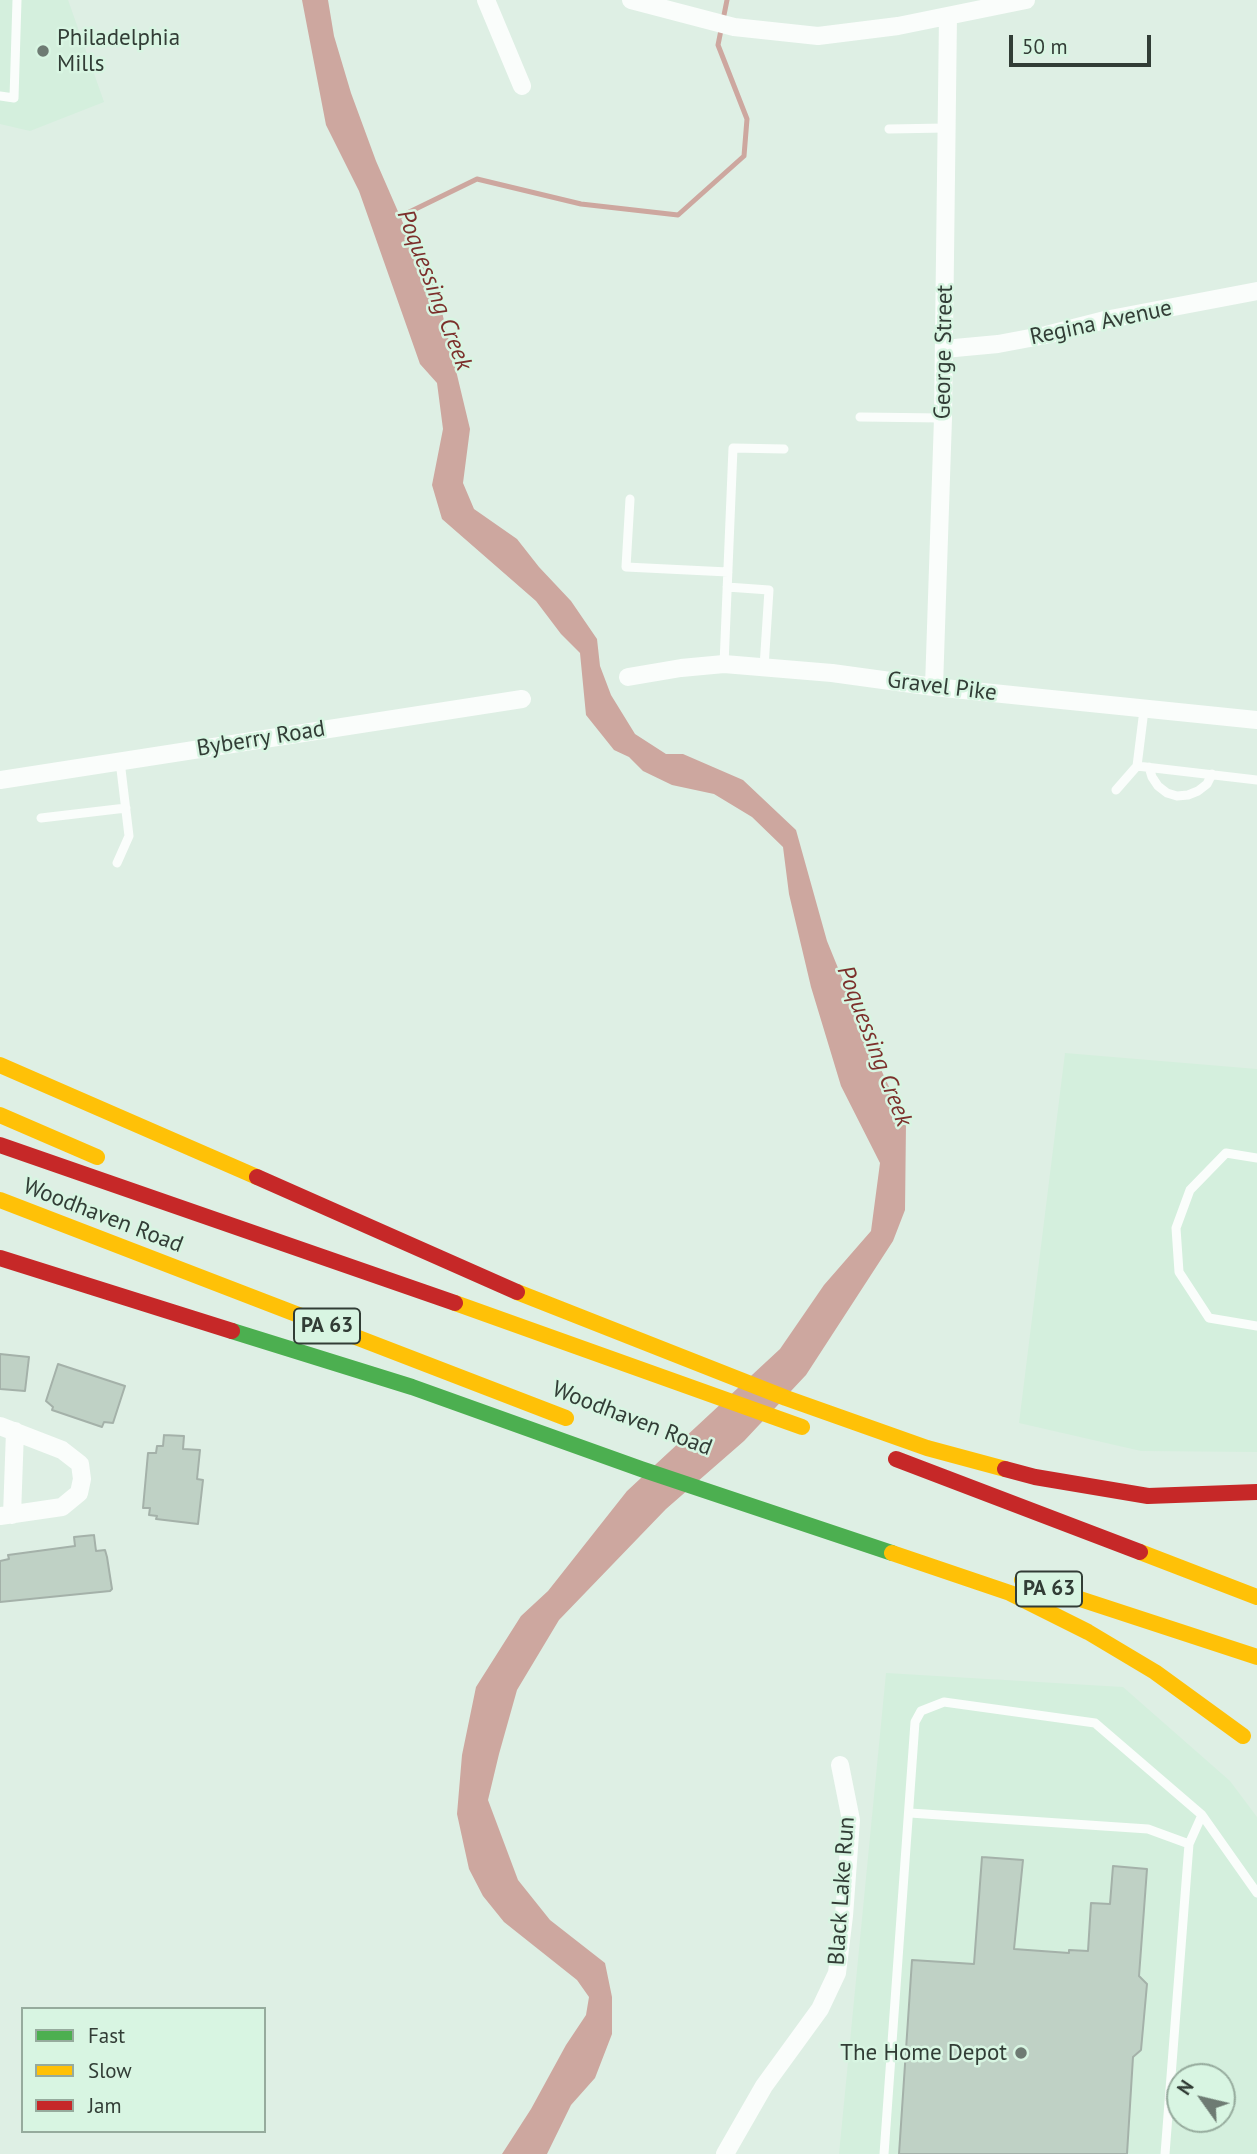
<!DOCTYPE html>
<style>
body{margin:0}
#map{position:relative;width:1257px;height:2154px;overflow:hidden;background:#deefe4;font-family:"PT Sans",sans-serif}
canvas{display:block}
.legend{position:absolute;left:21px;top:2007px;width:245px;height:126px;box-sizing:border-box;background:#d8f5e2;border:2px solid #96ab9d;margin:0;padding:9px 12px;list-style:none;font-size:21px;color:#323d36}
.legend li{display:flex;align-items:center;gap:14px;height:35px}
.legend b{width:35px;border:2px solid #96ab9d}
.north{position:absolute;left:1166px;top:2063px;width:70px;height:70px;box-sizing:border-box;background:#d8f5e2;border:2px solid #96ab9d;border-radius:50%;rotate:304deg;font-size:19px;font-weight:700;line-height:28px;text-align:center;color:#323d36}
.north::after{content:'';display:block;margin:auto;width:24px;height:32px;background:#6e7b73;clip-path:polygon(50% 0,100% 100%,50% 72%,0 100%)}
.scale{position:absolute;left:1009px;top:35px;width:142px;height:32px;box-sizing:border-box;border:4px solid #323d36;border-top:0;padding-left:9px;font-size:21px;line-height:24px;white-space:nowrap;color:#323d36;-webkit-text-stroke:5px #d8f5e2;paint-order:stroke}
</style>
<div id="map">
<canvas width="1257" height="2154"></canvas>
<ul class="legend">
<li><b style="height:9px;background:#4caf50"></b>Fast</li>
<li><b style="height:9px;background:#ffc107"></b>Slow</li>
<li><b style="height:9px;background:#c62828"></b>Jam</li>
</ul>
<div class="north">N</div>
<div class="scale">50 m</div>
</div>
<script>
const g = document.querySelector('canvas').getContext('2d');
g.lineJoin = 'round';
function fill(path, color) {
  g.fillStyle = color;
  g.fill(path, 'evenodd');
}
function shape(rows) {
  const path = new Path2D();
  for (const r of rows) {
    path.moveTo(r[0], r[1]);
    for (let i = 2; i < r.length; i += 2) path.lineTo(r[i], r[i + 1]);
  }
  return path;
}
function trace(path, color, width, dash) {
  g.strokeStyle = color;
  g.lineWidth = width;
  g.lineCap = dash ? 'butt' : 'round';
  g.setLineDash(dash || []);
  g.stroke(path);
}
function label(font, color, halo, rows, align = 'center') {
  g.font = font + ' "PT Sans",sans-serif';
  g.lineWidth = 5;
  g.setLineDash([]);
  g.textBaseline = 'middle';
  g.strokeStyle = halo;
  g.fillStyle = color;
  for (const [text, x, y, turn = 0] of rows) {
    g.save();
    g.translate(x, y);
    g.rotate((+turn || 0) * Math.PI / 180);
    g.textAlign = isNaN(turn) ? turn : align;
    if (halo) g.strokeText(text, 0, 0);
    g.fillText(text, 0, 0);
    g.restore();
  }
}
fill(shape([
 [0,0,68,0,104,102,30,131,0,124],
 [1065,1053,1257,1069,1257,1452,1141,1451,1019,1423],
 [886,1673,1123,1687,1230,1781,1257,1817,1257,2154,839,2154],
 [1180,2077,1222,2077,1222,2119,1180,2119]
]), '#d4efdd');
fill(shape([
 [302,0,328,0,334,36,351,93,376,161,403,223,435,283,470,429,463,483,474,509,517,539,539,567,571,601,597,639,600,666,611,695,635,734,666,754,683,754,743,780,796,830,827,941,869,1044,906,1123,905,1210,893,1241,806,1375,744,1441,666,1509,559,1620,517,1690,499,1754,488,1800,518,1880,550,1920,605,1963,612,1997,612,2034,595,2078,571,2105,547,2154,502,2154,531,2109,566,2045,586,2015,589,1997,577,1980,504,1922,483,1896,469,1869,457,1814,462,1755,476,1687,521,1616,548,1591,627,1491,780,1349,824,1285,871,1231,880,1163,841,1086,811,987,789,894,783,847,752,817,714,794,672,785,643,771,629,757,614,750,586,715,580,653,561,634,536,601,442,519,432,485,443,429,437,383,420,364,359,191,326,125]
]), '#cda79f');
trace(shape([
 [395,219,477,179,581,204,678,215,744,156,747,119,718,45,727,0]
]), '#cda79f', 5);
const building = shape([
 [0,1354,29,1357,25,1391,0,1389,0,1354],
 [58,1364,125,1386,113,1423,104,1422,102,1427,52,1410,53,1407,46,1401,58,1364],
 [164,1435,184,1436,183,1449,200,1450,197,1479,203,1480,198,1524,156,1519,157,1516,149,1515,150,1508,143,1508,148,1453,156,1453,157,1446,163,1446,164,1435],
 [94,1535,96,1551,105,1550,107,1557,112,1589,110,1591,0,1602,0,1561,9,1559,8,1555,75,1546,74,1537,94,1535],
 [982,1857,1023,1860,1014,1949,1069,1953,1069,1950,1088,1951,1091,1903,1110,1904,1113,1866,1147,1869,1139,1976,1147,1984,1141,2050,1133,2057,1127,2154,899,2154,912,1960,974,1964,982,1857]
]);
fill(building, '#bfd1c5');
trace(building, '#a4b1a9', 2);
trace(shape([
 [0,96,14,98,17,0],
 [889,129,946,128],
 [860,417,943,418],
 [630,499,626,567,728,572],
 [727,587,769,590,764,667],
 [724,664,733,448,784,449],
 [1144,710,1137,766,1257,780],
 [1149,767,1152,777,1158,786,1167,793,1177,796,1188,795,1198,791,1207,784,1212,774],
 [1116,790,1137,766],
 [41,818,126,808],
 [117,863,129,836,120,761],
 [1257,1158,1226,1153,1190,1190,1176,1228,1179,1272,1209,1318,1257,1326],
 [910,1813,1148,1829,1189,1844],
 [884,2154,915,1722,921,1711,944,1702,1095,1723,1202,1815,1257,1893],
 [1165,2154,1189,1844,1202,1815]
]), '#fafdfb', 9);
trace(shape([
 [486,0,522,86],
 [631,0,734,27,818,36,898,26,1026,0],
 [944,349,998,344,1046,335,1105,320,1257,291],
 [628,677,681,668,724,664,832,673,934,687,1257,720],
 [934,687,943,418,948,16],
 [0,780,522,699],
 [0,1426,62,1450,80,1464,82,1479,79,1493,62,1507,0,1516],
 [12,1515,15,1431],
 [725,2154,764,2086,820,2009,837,1973,844,1916,851,1820,840,1765]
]), '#fafdfb', 18);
trace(shape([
 [232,1331,412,1387,641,1469,892,1553]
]), '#4caf50', 16);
trace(shape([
 [0,1065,257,1177],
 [0,1115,97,1157],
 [0,1200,566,1418],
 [517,1292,786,1398,927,1448,1005,1469],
 [455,1303,802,1427],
 [1140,1552,1257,1597],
 [892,1553,1010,1593,1088,1632,1155,1672,1243,1736],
 [1022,1580,1257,1657]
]), '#ffc107', 16);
trace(shape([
 [0,1145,455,1303],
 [257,1177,517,1292],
 [0,1258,232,1331],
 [896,1459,1140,1552],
 [1005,1469,1035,1477,1148,1496,1257,1492]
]), '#c62828', 16);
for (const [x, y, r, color] of [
 [43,51,7,"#6e7b73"],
 [1021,2053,7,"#6e7b73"]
]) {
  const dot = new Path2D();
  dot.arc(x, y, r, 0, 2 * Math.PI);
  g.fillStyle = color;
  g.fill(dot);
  trace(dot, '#d8f5e2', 2.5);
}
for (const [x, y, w] of [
 [327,1326,66],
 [1049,1589,66]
]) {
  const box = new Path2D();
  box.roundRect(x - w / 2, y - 17.5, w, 35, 5);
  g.fillStyle = '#d8f5e2';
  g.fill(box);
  trace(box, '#323d36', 2);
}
label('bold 21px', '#323d36', null, [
 ["PA 63",327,1326],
 ["PA 63",1049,1589]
]);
label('23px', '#323d36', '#d8f5e2', [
 ["Philadelphia",57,38],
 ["Mills",57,64],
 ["The Home Depot",1007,2053,"right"]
], 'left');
label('23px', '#323d36', '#d8f5e2', [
 ["Regina Avenue",1101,323,-12],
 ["George Street",944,352,-89],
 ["Gravel Pike",942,687,7],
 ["Byberry Road",261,739,-9],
 ["Woodhaven Road",103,1216,21],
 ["Woodhaven Road",632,1419,21],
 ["Black Lake Run",842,1891,-86]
]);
label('italic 24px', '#7c302c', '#d8f5e2', [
 ["Poquessing Creek",434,290,69],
 ["Poquessing Creek",874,1046,69]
]);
</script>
